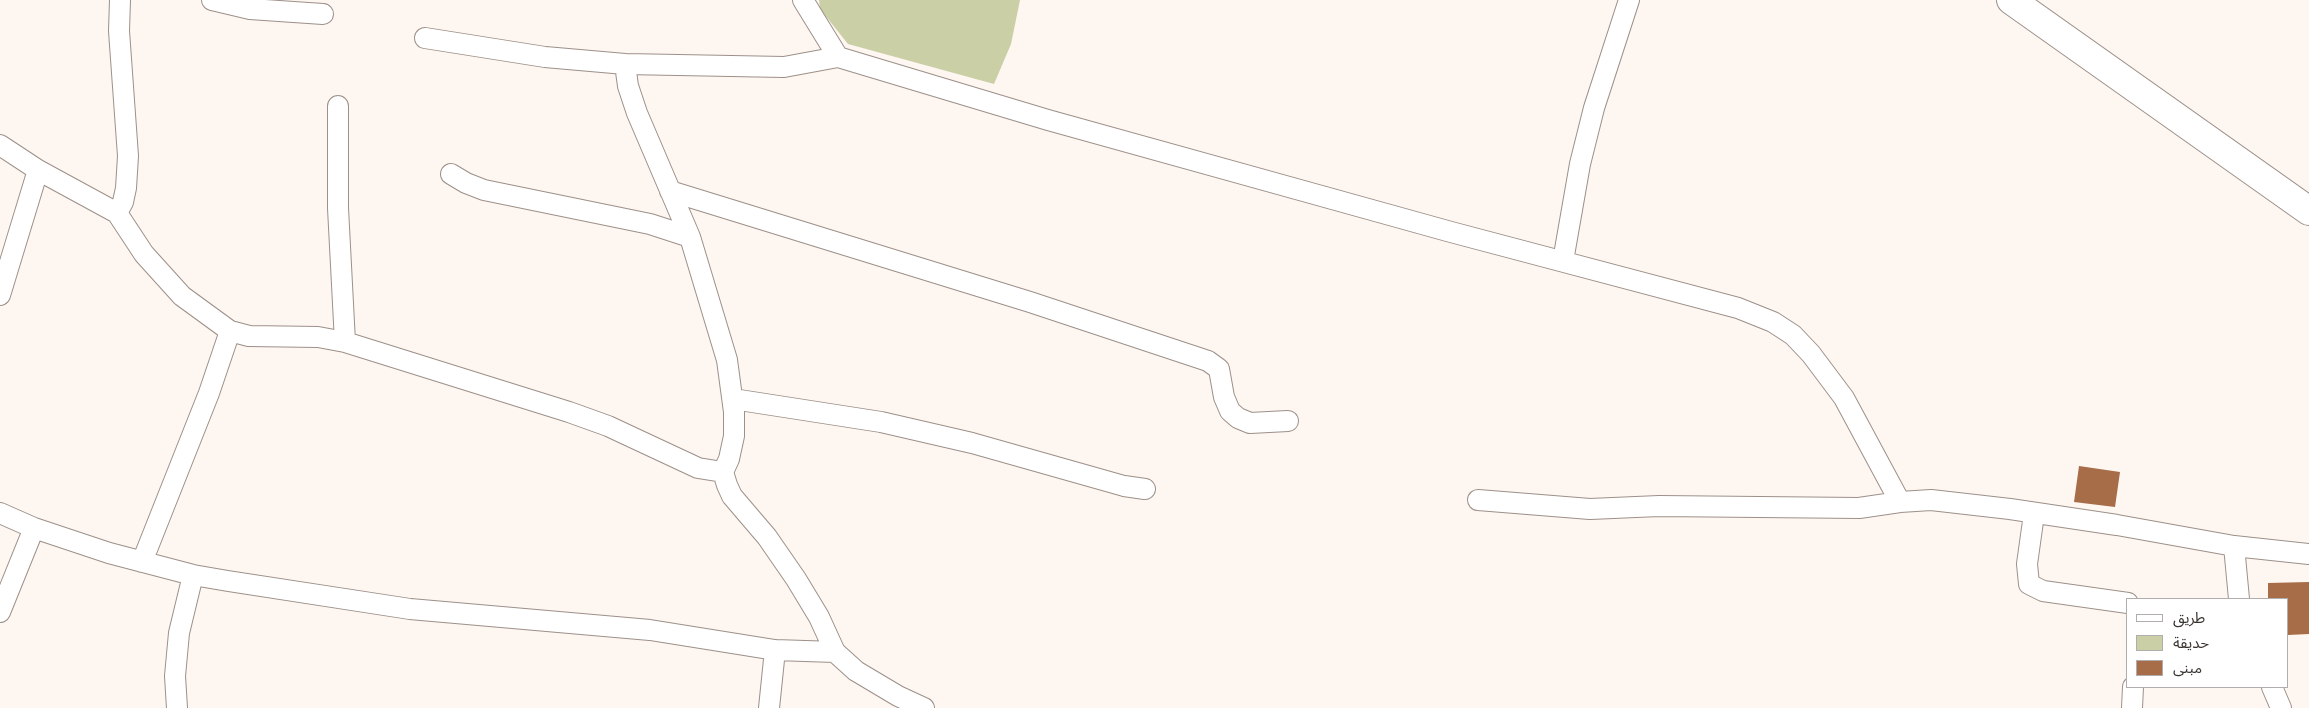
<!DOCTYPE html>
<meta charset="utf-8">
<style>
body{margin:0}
#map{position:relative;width:2309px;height:708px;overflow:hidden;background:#fef6f1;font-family:Lato,"Noto Sans Arabic",sans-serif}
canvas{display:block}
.legend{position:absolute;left:2126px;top:598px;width:162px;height:90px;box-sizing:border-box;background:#fff;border:1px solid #b0adac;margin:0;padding:6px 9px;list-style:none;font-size:15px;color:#393330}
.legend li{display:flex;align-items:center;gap:10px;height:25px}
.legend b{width:25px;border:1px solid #b0adac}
</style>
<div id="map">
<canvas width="2309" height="708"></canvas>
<ul class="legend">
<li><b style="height:6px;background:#fff"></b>طريق</li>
<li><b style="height:14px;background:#cbcfa6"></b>حديقة</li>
<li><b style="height:14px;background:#a66d48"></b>مبنى</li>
</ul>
</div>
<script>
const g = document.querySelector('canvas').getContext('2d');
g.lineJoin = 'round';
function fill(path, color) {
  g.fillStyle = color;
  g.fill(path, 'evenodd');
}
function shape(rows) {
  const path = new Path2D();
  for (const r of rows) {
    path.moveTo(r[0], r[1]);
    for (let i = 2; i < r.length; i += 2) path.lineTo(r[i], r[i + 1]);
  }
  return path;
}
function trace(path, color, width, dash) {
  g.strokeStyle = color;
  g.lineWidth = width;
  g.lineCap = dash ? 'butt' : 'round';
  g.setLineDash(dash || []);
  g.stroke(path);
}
fill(shape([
 [819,0,1020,0,1011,44,994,84,848,44,820,9]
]), '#cbcfa6');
fill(shape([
 [2079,466,2120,472,2115,507,2074,502],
 [2309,582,2309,634,2288,635,2288,599,2268,599,2268,583]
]), '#a66d48');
const minor = shape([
 [212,0,250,9,323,14],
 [803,0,838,57,1048,120,1451,232,1738,308,1773,322,1793,335,1811,354,1844,398,1900,502,1931,500,2010,509,2117,525,2234,546,2309,554],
 [425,38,545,57,625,64],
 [838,57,784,67,625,64,628,86,637,113,690,237,727,360,734,412,734,436,729,459,723,472,727,485,732,496,767,537,796,579,819,617,835,652,856,671,898,696,924,708],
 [338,106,338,208,345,342],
 [0,145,38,170,117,213,144,254,182,296,230,331,249,336,318,337,345,342,569,412,608,426,698,468,723,472],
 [451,174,466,183,484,190,650,224,690,237],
 [670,191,1030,302,1208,361,1219,369,1224,397,1230,411,1238,418,1250,423,1288,421],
 [117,213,123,202,126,188,128,156,119,31,120,0],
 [1563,261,1580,164,1594,108,1629,0],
 [0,295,38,170],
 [733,399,881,422,972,443,1124,486,1145,489],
 [1478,500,1590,509,1659,506,1859,508,1900,502],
 [0,513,34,528,109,553,193,575,228,581,410,609,650,630,775,650,835,652],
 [2034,514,2027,564,2029,584,2043,591,2128,603],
 [2234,546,2239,599],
 [142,562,209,393,230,331],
 [0,612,34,528],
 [2272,687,2281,708],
 [177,708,175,676,179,633,193,575],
 [769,708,775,650],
 [2132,708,2133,687]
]);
const primary = shape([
 [2011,0,2309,211]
]);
trace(minor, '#9d9089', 22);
trace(primary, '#9d9089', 30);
trace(minor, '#fff', 20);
trace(primary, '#fff', 28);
</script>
